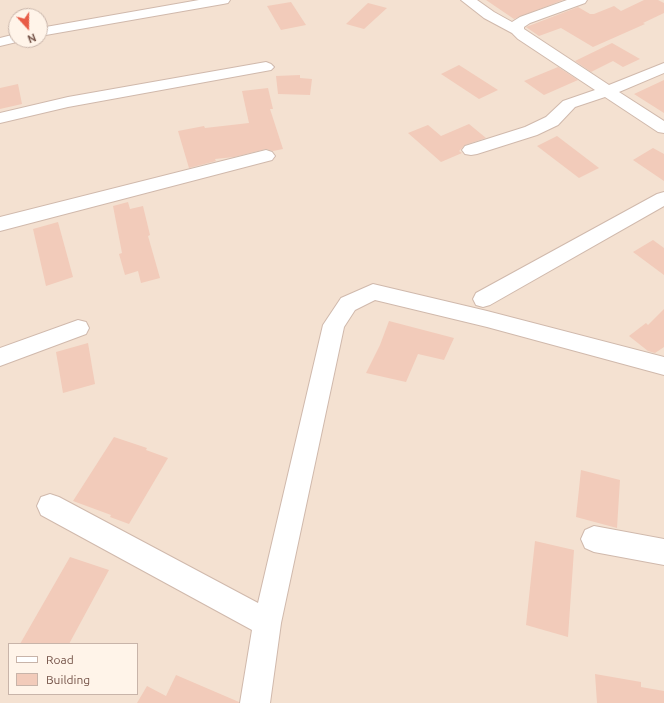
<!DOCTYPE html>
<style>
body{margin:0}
#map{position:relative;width:664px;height:703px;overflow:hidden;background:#fcf0e3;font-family:Ubuntu,sans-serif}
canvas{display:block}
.legend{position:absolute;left:8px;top:643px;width:130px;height:52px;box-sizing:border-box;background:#fff4e9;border:1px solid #c8b4a9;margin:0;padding:5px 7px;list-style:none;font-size:12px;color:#755449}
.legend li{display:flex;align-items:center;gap:8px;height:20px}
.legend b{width:20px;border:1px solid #c8b4a9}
.north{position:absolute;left:8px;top:8px;width:40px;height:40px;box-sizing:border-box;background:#fff4e9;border:1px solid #c8b4a9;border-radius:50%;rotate:159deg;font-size:11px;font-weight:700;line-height:16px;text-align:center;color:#755449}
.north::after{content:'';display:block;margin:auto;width:14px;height:18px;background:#e85c47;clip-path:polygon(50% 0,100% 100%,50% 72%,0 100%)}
</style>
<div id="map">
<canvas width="664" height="703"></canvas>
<ul class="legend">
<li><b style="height:5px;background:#fff"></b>Road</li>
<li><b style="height:11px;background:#f2cbba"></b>Building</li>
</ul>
<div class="north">N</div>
</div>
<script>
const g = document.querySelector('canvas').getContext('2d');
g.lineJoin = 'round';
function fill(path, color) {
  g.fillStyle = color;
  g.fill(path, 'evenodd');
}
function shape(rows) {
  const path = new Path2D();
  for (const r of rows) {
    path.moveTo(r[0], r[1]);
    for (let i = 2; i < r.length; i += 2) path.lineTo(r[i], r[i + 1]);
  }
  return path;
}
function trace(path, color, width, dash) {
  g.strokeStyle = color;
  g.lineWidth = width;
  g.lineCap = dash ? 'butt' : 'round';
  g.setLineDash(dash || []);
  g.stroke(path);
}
fill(shape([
 [0,0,664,0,664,703,0,703],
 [16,16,40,16,40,40,16,40],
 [9,644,137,644,137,694,9,694]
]), '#f4e1d1');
fill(shape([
 [486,0,563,0,514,19],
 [644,0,658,0,664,3,664,13,643,23,645,24,593,47,561,28,539,36,526,27,578,7,590,14,594,14,614,6,621,11],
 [291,2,306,25,281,30,267,6],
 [368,3,387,8,364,29,346,24],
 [612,43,640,59,623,67,613,61,591,72,575,61],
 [459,65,498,90,479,99,441,74],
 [558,67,578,80,544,95,524,81],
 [300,75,300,78,312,79,310,95,278,94,276,76],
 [664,80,664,113,634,94],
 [18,84,22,104,0,109,0,88],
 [268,88,273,109,270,109,283,149,273,151,266,149,234,157,215,159,216,161,189,168,178,131,204,126,205,128,249,123,242,91],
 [469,124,486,138,465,145,459,151,462,153,441,162,408,133,428,125,441,136],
 [557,136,599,168,579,178,537,146],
 [653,148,664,154,664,181,633,160],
 [128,202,130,209,143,206,150,235,148,236,160,278,141,283,138,271,125,275,119,254,122,253,113,206],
 [58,222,73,277,46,286,33,229],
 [653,240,664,248,664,275,633,252],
 [664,309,664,347,655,353,648,351,629,336,646,323,648,325],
 [389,321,454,338,444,360,418,354,406,382,366,373,380,345],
 [88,343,95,384,63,393,56,352],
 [114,437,147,448,146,450,168,458,129,524,110,517,111,515,73,501],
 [581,470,620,480,617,528,576,517],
 [535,541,574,550,568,637,526,625],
 [70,557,109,570,69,644,20,644],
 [595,674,641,682,641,687,664,691,664,703,597,703],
 [176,675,239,702,239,703,137,703,147,686,166,696]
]), '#f2cbba');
const minor = shape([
 [199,0,230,0,228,3,223,4,40,36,40,28,199,0],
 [461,0,477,0,494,12,512,22,520,17,567,0,587,0,585,3,530,23,524,27,524,29,609,85,664,63,664,73,619,92,664,121,664,133,658,132,605,97,575,107,558,125,537,135,477,154,471,155,465,154,462,150,465,146,525,127,546,117,563,101,595,90,518,39,512,33,484,18,461,0],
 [16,34,16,40,22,40,21,41,0,46,0,38,16,34],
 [266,62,271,64,274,67,271,70,68,107,0,123,0,113,68,97,266,62],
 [266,150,272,152,275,156,272,160,0,231,0,217,266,150],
 [664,192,664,206,490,305,483,307,476,305,473,299,476,293,657,194,664,192],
 [373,284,487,311,664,357,664,375,487,327,375,300,355,310,344,327,281,623,270,703,240,703,252,630,41,515,37,506,41,497,50,494,59,497,258,603,323,325,341,298,373,284],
 [78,320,86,322,89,328,86,334,0,366,0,348,78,320],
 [594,526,664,539,664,565,594,552,585,548,581,539,585,530,594,526]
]);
trace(minor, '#d0b9ac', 2);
fill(minor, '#fff');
</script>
